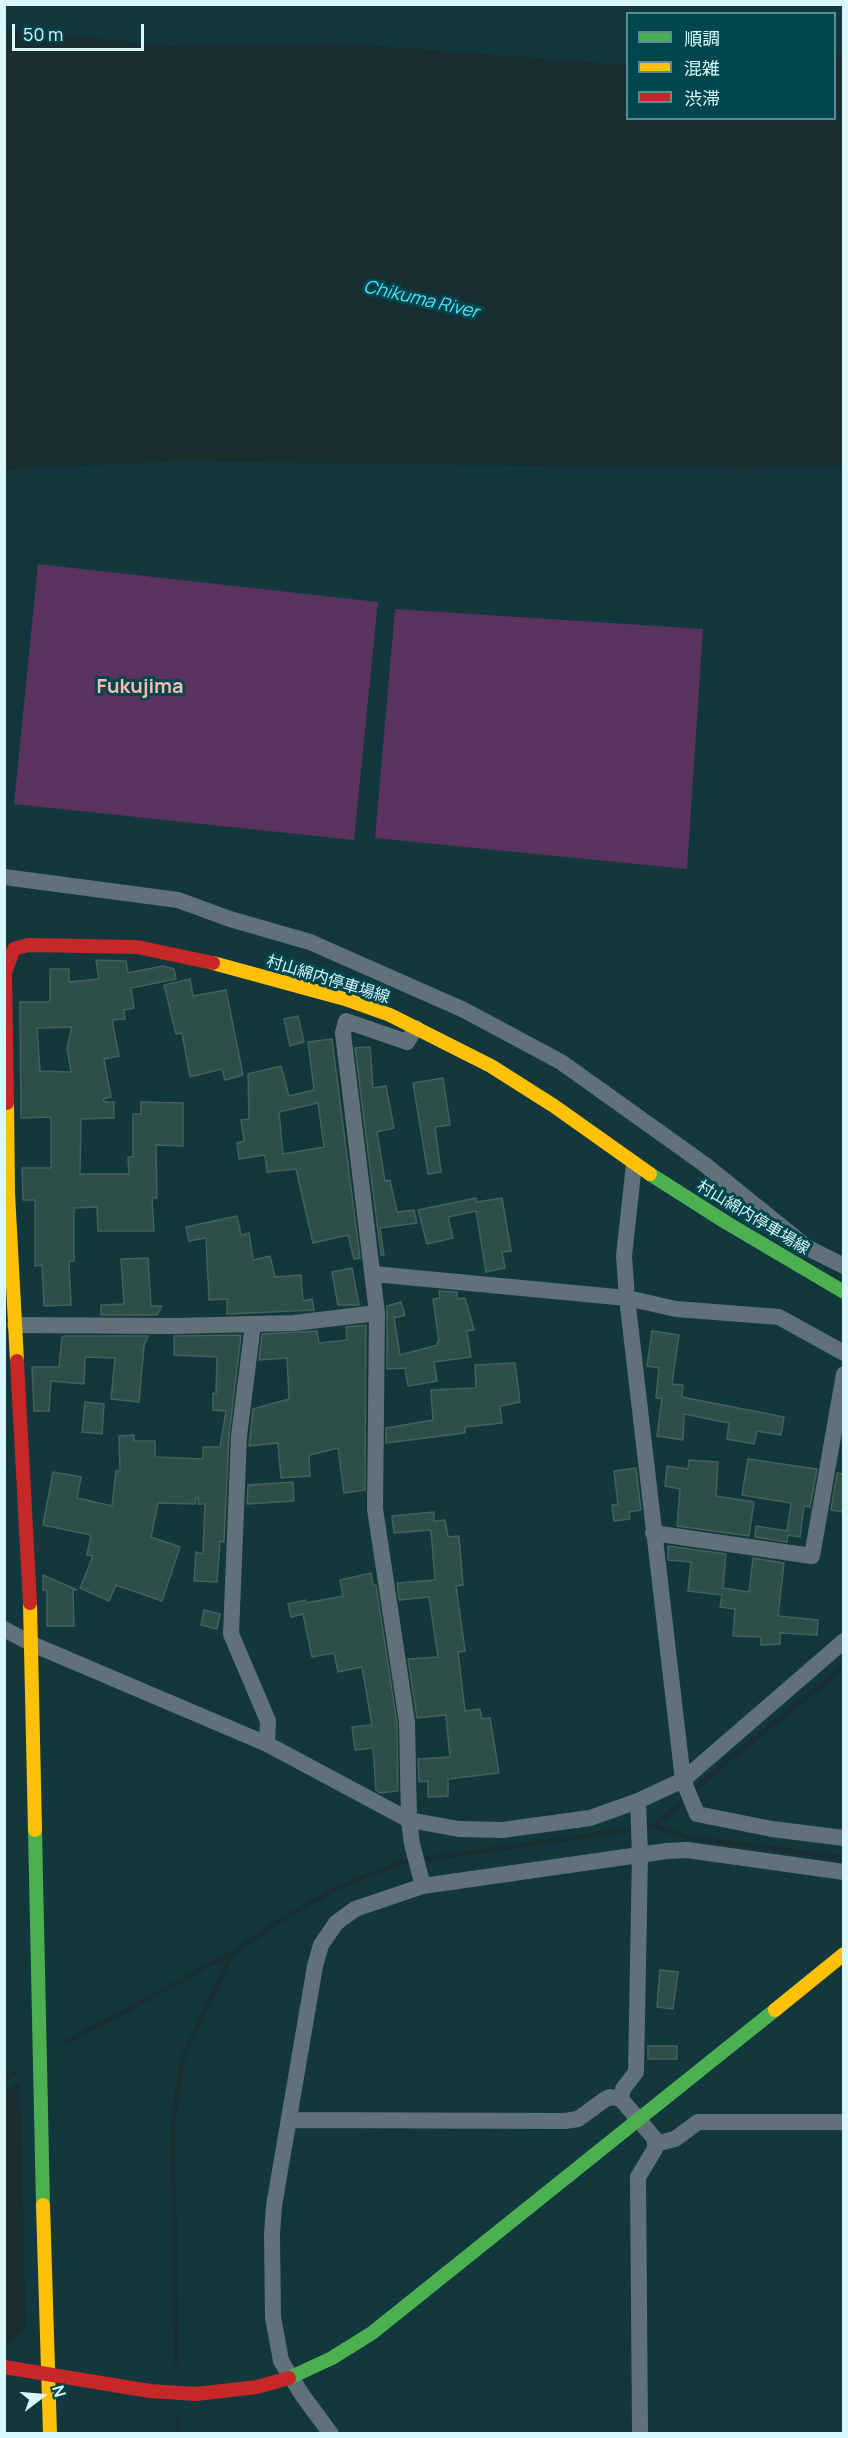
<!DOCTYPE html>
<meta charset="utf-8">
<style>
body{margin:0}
#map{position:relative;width:848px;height:2438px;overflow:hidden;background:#12383d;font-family:Manrope,"Noto Sans JP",sans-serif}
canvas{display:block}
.frame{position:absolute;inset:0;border:6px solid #daf7fc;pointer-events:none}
.legend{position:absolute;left:626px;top:12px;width:210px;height:108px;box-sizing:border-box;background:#00464f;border:2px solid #578d94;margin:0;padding:8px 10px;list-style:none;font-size:18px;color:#daf7fc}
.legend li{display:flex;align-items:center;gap:12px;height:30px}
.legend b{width:30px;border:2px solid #578d94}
.north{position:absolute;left:12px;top:2366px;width:60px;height:60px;-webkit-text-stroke:4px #00464f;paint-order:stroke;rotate:74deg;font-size:16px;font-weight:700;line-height:24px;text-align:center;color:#daf7fc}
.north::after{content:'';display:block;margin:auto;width:21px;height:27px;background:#daf7fc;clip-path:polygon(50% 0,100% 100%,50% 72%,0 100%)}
.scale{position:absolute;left:12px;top:24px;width:132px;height:27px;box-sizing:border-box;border:3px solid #daf7fc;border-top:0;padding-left:8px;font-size:18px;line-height:21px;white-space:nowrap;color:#daf7fc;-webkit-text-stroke:4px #00464f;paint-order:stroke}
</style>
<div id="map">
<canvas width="848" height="2438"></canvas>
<div class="frame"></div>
<ul class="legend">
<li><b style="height:8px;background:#4caf50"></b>順調</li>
<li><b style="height:8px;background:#ffc107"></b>混雑</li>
<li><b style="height:8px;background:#c62828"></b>渋滞</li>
</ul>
<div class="north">N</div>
<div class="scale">50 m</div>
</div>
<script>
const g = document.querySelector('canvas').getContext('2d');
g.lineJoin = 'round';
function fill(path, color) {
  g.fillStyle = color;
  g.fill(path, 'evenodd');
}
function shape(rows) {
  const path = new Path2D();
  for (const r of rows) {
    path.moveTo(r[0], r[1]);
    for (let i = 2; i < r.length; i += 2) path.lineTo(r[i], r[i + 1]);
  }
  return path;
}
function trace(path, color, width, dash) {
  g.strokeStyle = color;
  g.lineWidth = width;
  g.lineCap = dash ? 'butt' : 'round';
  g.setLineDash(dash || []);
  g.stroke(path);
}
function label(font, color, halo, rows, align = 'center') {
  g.font = font + ' Manrope,"Noto Sans JP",sans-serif';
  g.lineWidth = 6;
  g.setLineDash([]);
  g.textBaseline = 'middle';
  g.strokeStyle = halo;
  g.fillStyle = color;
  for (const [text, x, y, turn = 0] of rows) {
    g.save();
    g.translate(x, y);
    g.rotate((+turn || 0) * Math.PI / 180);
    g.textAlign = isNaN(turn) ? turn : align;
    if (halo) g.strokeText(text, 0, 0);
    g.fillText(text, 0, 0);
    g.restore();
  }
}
fill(shape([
 [38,564,378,602,354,840,14,804],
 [395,609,703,629,687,869,375,838]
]), '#5b335f');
fill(shape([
 [5,28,168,46,339,43,627,65,628,118,834,118,835,55,843,54,843,466,750,469,179,461,5,470],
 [20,2082,26,2329,10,2344,4,2343,4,2091]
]), '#182e31');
trace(shape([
 [655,1826,721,1766,844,1667],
 [65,2043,192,1975,203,1967,232,1954,274,1924,337,1888,399,1863,655,1826,686,1837,844,1858],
 [4,2079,15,2073],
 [176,2363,173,2124,182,2060,232,1954],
 [178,2418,178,2434]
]), '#182e31', 5);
const building = shape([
 [96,960,126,961,128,973,163,966,174,969,176,979,131,988,134,1008,124,1010,125,1019,112,1020,119,1056,104,1059,111,1097,103,1099,104,1102,114,1102,114,1118,81,1119,80,1174,129,1174,128,1157,133,1157,133,1114,141,1114,141,1102,183,1103,183,1146,156,1145,157,1198,152,1198,154,1231,98,1231,97,1207,74,1208,74,1261,69,1261,71,1305,44,1306,42,1265,35,1266,35,1200,23,1200,22,1168,51,1168,51,1117,21,1118,20,1002,50,1002,50,969,69,969,69,982,99,979,96,960],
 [72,1027,67,1048,71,1072,40,1071,37,1028,72,1027],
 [190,979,193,996,226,990,243,1075,225,1080,222,1069,190,1077,182,1033,176,1034,164,985,190,979],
 [298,1016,304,1042,290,1046,284,1019,298,1016],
 [332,1039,360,1258,354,1259,348,1235,313,1243,296,1169,267,1172,265,1155,239,1159,237,1143,244,1141,241,1120,249,1119,248,1074,281,1066,289,1096,314,1090,308,1042,332,1039],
 [318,1103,324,1147,283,1154,279,1112,318,1103],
 [370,1047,373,1088,386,1086,394,1128,377,1132,385,1181,390,1180,397,1212,414,1210,417,1223,380,1228,384,1255,381,1255,355,1048,370,1047],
 [443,1078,450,1125,435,1127,441,1172,428,1174,413,1083,443,1078],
 [476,1198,477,1202,502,1198,511,1251,502,1252,505,1268,486,1272,476,1211,448,1217,453,1238,427,1244,418,1210,476,1198],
 [237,1216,241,1235,249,1233,253,1260,270,1256,275,1277,301,1275,303,1301,312,1299,314,1310,227,1314,227,1299,209,1300,206,1238,189,1241,186,1227,237,1216],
 [148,1258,151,1306,162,1306,157,1315,101,1315,101,1305,124,1304,121,1259,148,1258],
 [352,1268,359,1305,338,1305,332,1272,352,1268],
 [439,1291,457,1292,457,1299,465,1298,474,1330,467,1331,471,1357,434,1362,437,1381,408,1386,405,1368,387,1369,387,1306,401,1302,405,1315,394,1318,400,1355,438,1345,437,1342,439,1342,433,1299,440,1298,439,1291],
 [366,1325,365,1490,344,1493,338,1448,309,1455,310,1476,281,1478,278,1443,249,1446,253,1409,289,1399,287,1358,259,1360,262,1334,317,1331,319,1343,347,1340,346,1327,366,1325],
 [652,1331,679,1335,672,1384,683,1385,682,1397,784,1417,781,1435,757,1431,754,1444,727,1439,729,1423,684,1414,683,1440,657,1436,662,1398,656,1398,659,1368,647,1366,652,1331],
 [241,1335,229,1435,224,1542,220,1541,217,1582,194,1581,196,1552,203,1554,205,1504,198,1504,199,1498,197,1497,195,1504,158,1503,151,1537,180,1547,162,1601,116,1585,109,1601,80,1588,93,1556,87,1555,91,1535,43,1525,53,1472,81,1477,77,1498,112,1506,116,1471,120,1471,119,1436,134,1435,134,1441,155,1441,155,1457,203,1459,203,1447,220,1447,226,1411,213,1410,213,1393,216,1394,217,1357,174,1355,174,1336,241,1335],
 [66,1336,148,1336,144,1346,139,1402,111,1399,115,1358,85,1357,84,1384,51,1381,49,1411,34,1411,32,1367,59,1367,62,1337,66,1336],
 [515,1363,520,1402,500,1406,502,1423,465,1427,465,1433,386,1443,386,1428,433,1420,431,1390,476,1388,475,1365,515,1363],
 [85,1402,104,1404,102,1434,82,1432,85,1402],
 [748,1459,817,1469,810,1507,804,1506,800,1537,788,1535,787,1542,755,1537,756,1526,787,1531,791,1503,742,1495,748,1459],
 [689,1460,718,1462,716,1496,754,1502,749,1536,677,1526,680,1489,665,1486,667,1466,688,1469,689,1460],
 [636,1468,641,1510,629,1512,630,1519,614,1521,612,1505,618,1504,614,1471,636,1468],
 [837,1473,843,1474,843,1512,831,1510,837,1473],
 [293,1482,294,1501,247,1504,248,1485,293,1482],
 [434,1512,434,1521,445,1520,448,1537,459,1536,463,1585,456,1586,465,1651,458,1652,465,1711,480,1709,482,1719,490,1718,499,1773,448,1779,448,1796,428,1797,428,1781,419,1782,418,1759,450,1757,446,1715,417,1718,408,1659,438,1657,429,1597,399,1600,397,1583,435,1580,431,1530,394,1533,392,1516,434,1512],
 [668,1546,726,1554,723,1588,749,1592,753,1558,784,1563,778,1616,818,1620,817,1635,780,1633,780,1644,761,1645,761,1637,733,1636,735,1609,720,1607,722,1595,688,1591,691,1562,668,1560,668,1546],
 [371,1573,373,1585,376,1585,397,1723,398,1791,380,1793,376,1790,373,1748,355,1750,352,1727,372,1725,362,1667,338,1672,334,1653,312,1657,303,1614,291,1617,288,1604,305,1600,306,1603,343,1596,340,1580,371,1573],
 [43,1575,77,1590,73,1590,74,1626,47,1626,47,1590,43,1590,43,1575],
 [204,1610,220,1614,217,1629,201,1625,204,1610],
 [660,1970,678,1972,673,2009,657,2007,660,1970],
 [648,2046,677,2046,677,2059,648,2059,648,2046]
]);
fill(building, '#2f4e47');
trace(building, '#44625a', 1.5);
trace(shape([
 [4,877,178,900,230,919,310,942,464,1010,561,1062,704,1164,808,1248,844,1266],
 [634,1164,624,1256,627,1298,683,1780],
 [374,1274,627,1298,676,1309,779,1317,844,1353],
 [253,1324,239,1436,231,1634,268,1721,267,1744],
 [15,1325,175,1326,294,1323,377,1313],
 [653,1533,812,1556,844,1374],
 [4,1629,32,1644,267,1744,409,1820,407,1722,375,1509,377,1313,343,1033,346,1021,407,1042,416,1028],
 [683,1780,844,1641],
 [638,1801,640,1855,636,2072,623,2089,621,2099,654,2138,655,2144,655,2149,638,2177,640,2434],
 [423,1886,412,1844,409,1820,459,1829,502,1830,590,1818,638,1801,683,1780,697,1814,772,1829,844,1838],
 [289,2120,565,2121,578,2119,604,2100,610,2097,621,2099],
 [655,2144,675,2139,698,2122,844,2122],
 [331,2434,303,2396,281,2361,273,2317,272,2234,274,2206,315,1966,321,1945,336,1923,355,1909,423,1886,667,1851,687,1850,844,1872]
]), '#607179', 16);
trace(shape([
 [650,1174,727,1223,844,1292],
 [35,1830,43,2205],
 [289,2378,332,2358,372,2333,775,2010]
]), '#4caf50', 14);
trace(shape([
 [213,963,345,999,390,1015,491,1066,554,1106,650,1174],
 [7,1103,8,1193,17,1361],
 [30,1603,35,1830],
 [775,2010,844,1954],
 [43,2205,50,2434]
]), '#ffc107', 14);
trace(shape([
 [7,1103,5,972,14,949,28,945,137,947,213,963],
 [17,1361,30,1603],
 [4,2367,150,2391,196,2394,257,2387,289,2378]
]), '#c62828', 14);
label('16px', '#daf7fc', '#00464f', [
 ["村山綿内停車場線",328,980,17],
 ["村山綿内停車場線",753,1218,31]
]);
label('italic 18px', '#51e6fc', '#00464f', [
 ["Chikuma River",421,300,13]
]);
label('bold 20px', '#fdbaaf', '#00464f', [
 ["Fukujima",140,687]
]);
</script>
